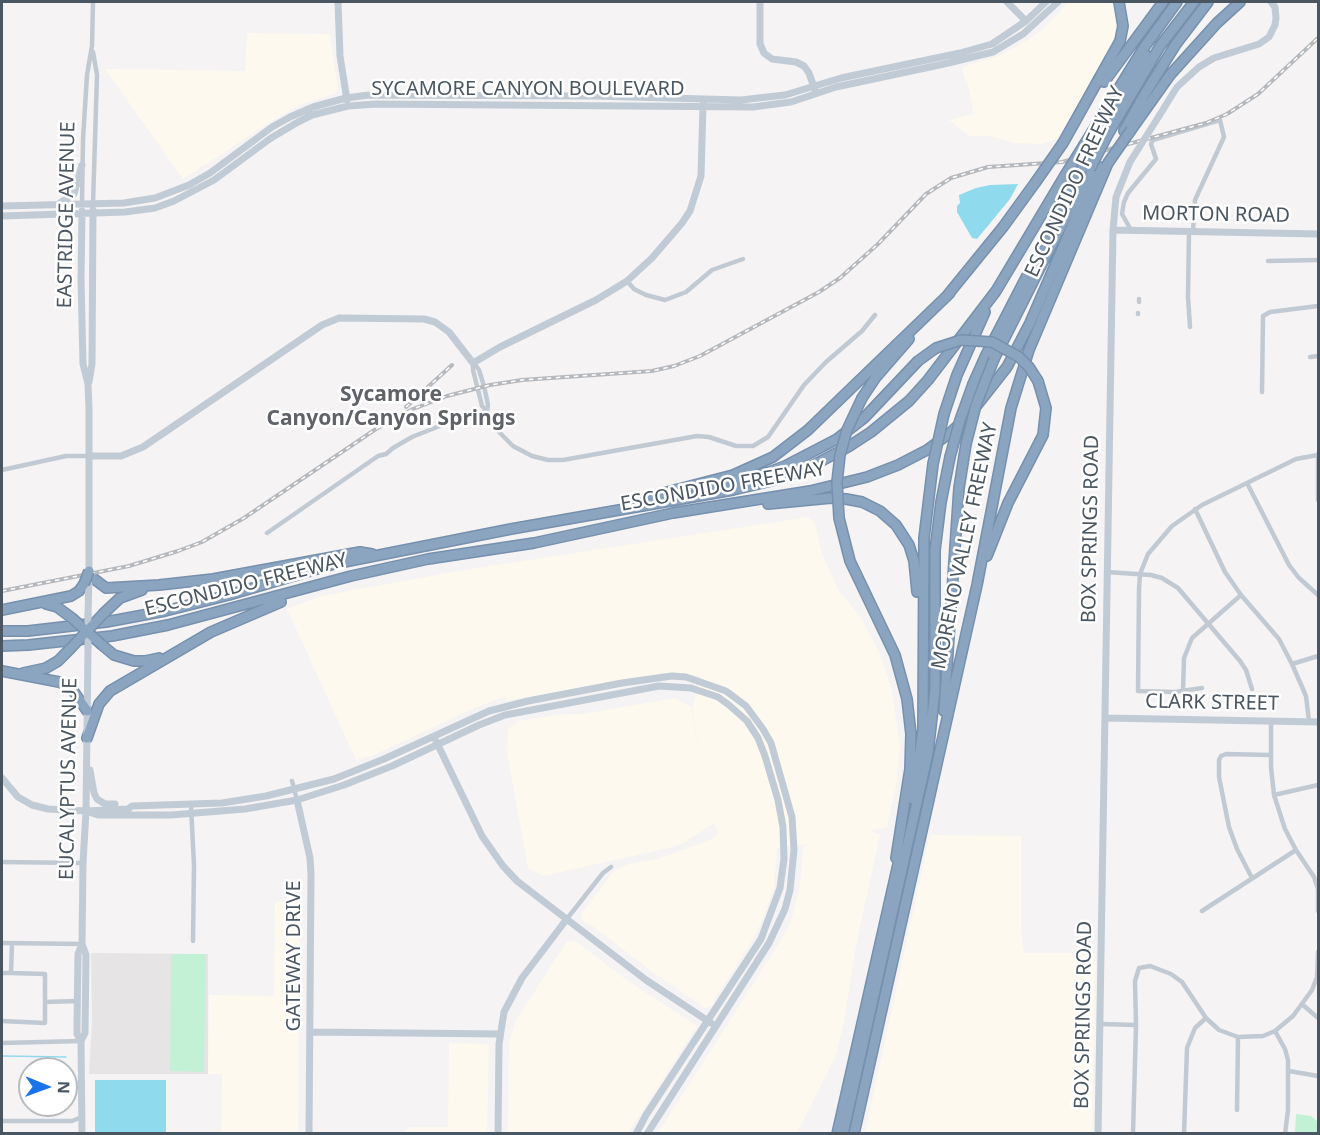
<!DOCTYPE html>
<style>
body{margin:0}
#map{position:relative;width:1320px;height:1135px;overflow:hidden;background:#f5f3f3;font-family:"Noto Sans",sans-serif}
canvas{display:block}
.frame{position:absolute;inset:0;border:3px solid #4a5661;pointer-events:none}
.north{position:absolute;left:18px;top:1057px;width:60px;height:60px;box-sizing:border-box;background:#fff;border:2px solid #b7bbc0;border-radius:50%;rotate:91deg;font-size:16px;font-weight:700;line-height:24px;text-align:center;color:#4a5661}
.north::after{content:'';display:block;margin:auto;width:21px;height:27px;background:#1a73e8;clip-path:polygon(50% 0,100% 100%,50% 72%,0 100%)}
</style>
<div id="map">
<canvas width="1320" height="1135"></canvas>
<div class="frame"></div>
<div class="north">N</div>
</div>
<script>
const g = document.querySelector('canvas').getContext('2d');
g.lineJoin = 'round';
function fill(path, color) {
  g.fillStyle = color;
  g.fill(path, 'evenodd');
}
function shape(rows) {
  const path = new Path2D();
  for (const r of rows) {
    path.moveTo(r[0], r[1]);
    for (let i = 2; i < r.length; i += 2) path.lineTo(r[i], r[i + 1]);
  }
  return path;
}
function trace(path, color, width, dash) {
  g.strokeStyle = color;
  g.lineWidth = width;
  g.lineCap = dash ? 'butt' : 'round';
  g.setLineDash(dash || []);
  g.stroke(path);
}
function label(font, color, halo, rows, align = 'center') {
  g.font = font + ' "Noto Sans",sans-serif';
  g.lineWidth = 5;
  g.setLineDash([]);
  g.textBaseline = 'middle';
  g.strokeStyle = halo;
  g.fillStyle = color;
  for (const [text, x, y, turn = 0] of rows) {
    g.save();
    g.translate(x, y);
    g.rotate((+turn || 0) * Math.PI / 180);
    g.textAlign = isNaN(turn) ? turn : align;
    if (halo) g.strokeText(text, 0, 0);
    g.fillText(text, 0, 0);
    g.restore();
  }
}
fill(shape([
 [1069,2,1111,2,1115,12,1115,35,1105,58,1082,101,1057,139,1042,144,1015,143,988,136,969,136,949,120,974,114,967,82,965,81,962,67,1001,55,1029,39,1043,29],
 [247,33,330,34,338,90,334,94,301,104,272,121,183,179,105,69,245,71],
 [808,517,815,523,822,554,839,591,860,616,880,654,892,690,900,746,897,781,887,827,870,831,880,835,855,950,844,1023,836,1055,797,1133,658,1133,786,932,792,918,800,885,803,847,810,844,777,848,774,888,761,923,752,941,714,1000,714,1003,711,1007,705,1008,654,973,591,925,583,921,581,918,581,914,614,871,629,864,658,859,712,839,718,833,714,823,682,844,673,847,543,876,528,868,507,753,508,729,519,721,563,714,582,714,675,698,691,707,704,777,692,708,701,676,662,673,506,701,506,697,498,699,474,708,372,756,356,760,287,609,321,596,470,569],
 [930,835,1021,836,1021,933,1024,953,1096,953,1092,1133,865,1133],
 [275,902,300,902,298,1133,221,1133,222,1074,208,1074,209,995,274,996],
 [567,941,577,942,628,981,697,1026,628,1133,508,1133,509,1043,515,1022],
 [449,1043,489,1044,487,1133,404,1133,409,1127,448,1127]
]), '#fdf9ef');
fill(shape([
 [91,953,208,954,208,1074,89,1074,92,1021]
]), '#e6e4e5');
fill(shape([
 [171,954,206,954,204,1072,170,1071],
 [1296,1114,1311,1116,1318,1122,1318,1133,1295,1133]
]), '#c3f1d5');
fill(shape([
 [1018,184,1010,199,977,239,972,238,957,212,957,206,960,203,959,195,976,188,990,185],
 [95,1080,166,1080,166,1133,95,1133]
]), '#90daee');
trace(shape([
 [2,1056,66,1057]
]), '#90daee', 1.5);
const highway = shape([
 [1104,82,1163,2],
 [1131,130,1170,75,1217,23,1240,2],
 [1124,131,1143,97,1176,44,1208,2],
 [1107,136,1160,46,1194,2],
 [1096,142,1146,55],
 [1063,143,1120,41,1123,26,1119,2],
 [1084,145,1143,49,1177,2],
 [946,297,1003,227,1035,183],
 [994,359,1090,169],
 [973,384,986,355,1081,171],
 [862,398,876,377,909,339],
 [944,414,957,375,985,312],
 [715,488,753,478,785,466,837,439,864,418,918,361,936,348],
 [636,500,733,475,773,457,808,430,950,293],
 [768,504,831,498,846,499,862,502,880,511,896,525,909,545,914,561,917,592],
 [839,518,850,561,895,655,907,699,911,734,910,769,896,858],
 [987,556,1008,503,1043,435,1046,408,1038,381],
 [89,575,106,588,159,585,213,579,360,552,372,554],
 [46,604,57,607,72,618],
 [2,610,71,596,79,591,84,584],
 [104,613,120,598,142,590],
 [2,631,28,631,106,622,165,611,229,595,334,564,511,529,733,490,771,481,806,469,848,447,871,432,909,401,928,380,996,291,1064,177],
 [102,645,114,655,134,661,145,661,159,658],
 [2,646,28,645,112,636,168,625,351,576,428,559,534,543,673,513,810,491,867,477,898,465,927,450,950,433,970,414,1007,367,1030,323,1098,166],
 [2,671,59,682,70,686,87,711],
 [23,673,46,668,58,661,70,649],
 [944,711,959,488,966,444],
 [87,738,99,704,110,691,211,632,281,602],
 [913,799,923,730,924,538,933,464],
 [837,1134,901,851],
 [843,1134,928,753,935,690,935,550,941,502,950,457],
 [854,1134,977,585,1011,408,1029,350,1108,163]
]);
trace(highway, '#7690ad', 12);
trace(shape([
 [93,52,97,75,93,204],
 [82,204,83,139,87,75,92,46,93,2],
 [1131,230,1122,214,1124,202,1128,193,1156,159,1151,144,1153,140,1220,120,1224,137,1195,200,1193,231],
 [1189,231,1188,297,1190,327],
 [1268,261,1318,260],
 [627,281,634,289,646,295,665,300,686,292,712,270,743,259],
 [1139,302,1139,299],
 [1138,313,1138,314],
 [1310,357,1318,356],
 [473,363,473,370,482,406,487,411,497,430,513,446,532,456,548,460,563,460,697,436,709,437,736,446,753,446,768,437,804,385,826,362,862,331,875,315],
 [474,363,479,370,484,386,488,405,487,411],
 [1262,392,1263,316,1270,312,1318,306],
 [1318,454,1318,500],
 [2,470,66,456,89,456],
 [1247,483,1289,565,1299,578,1318,595],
 [1195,509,1225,572,1241,595,1279,639,1292,664,1306,696,1309,721],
 [267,533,378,456,386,454,393,448,412,437,447,423,487,411],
 [1107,572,1151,575,1162,578,1178,588,1240,661,1246,670,1252,689],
 [1292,664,1318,656],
 [1202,688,1175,692,1138,691,1139,589,1140,574,1148,554,1172,526,1202,505,1296,459,1318,455],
 [1183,691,1184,658,1192,638,1241,595],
 [1271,721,1271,767,1274,795,1285,829,1296,850,1314,877,1318,889,1318,911],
 [292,781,297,800],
 [1274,795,1318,785],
 [191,806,194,865,193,941],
 [2,862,83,863],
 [1252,878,1237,849,1229,827,1219,777,1219,760,1221,756,1226,754,1270,755],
 [1202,911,1296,850],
 [566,920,603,873,611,867],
 [2,943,82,944],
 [12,943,11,973,45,974,45,1002,78,1001],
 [2,973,11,973],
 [1303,1005,1318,1018],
 [2,1021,45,1023,45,1002],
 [1100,1024,1136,1025],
 [1275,1031,1285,1049,1288,1060,1288,1110,1285,1134],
 [2,1043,81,1041],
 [1289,1071,1318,1076],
 [1237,1110,1238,1037],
 [2,1121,72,1121,82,1117],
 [1133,1134,1136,1025,1135,981,1139,968,1150,966,1171,974,1182,982,1206,1018,1219,1030,1238,1037,1263,1036,1275,1031,1293,1016,1312,990,1317,977,1318,952],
 [1184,1134,1187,1048,1195,1028,1206,1018]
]), '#c1cad2', 4.5);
trace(shape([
 [338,2,340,56,347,100],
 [760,2,760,44,764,53,772,59,796,62,804,66,809,73,815,90],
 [1007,2,1026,21],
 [1159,116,1177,87,1199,67,1214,58,1259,44,1269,37,1275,25,1276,18,1275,7,1271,2],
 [60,203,74,194,82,165],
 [2,206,124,203,155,198,189,185,210,173,272,127,290,117,313,107,346,98,369,95,595,96,741,100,785,95,841,78,960,53,992,44,1026,21,1046,2],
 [82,211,81,279,83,364,88,384,89,409,89,571],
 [2,216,125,212,155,208,174,201,214,180,271,138,298,122,312,115,348,106,376,104,753,107,791,102,836,87,944,64,993,52,1023,34,1058,2],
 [1113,230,1318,234],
 [89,382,92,364,93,210],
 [89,456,121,456,143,447,322,325,339,318,424,319,435,322,449,332,473,363,500,347,596,300,627,281,652,258,682,223,690,211,701,176,703,105],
 [88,615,89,575],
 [1106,718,1318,722],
 [436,741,482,836,503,866,517,881,646,980,711,1023],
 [90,770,94,793,97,799,105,804,115,804],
 [2,778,18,797,32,805,48,809,86,811,128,809,132,806,222,803,266,796,334,779,384,759,489,711,528,701,622,683,672,676,686,677,726,691,746,706,763,729,771,743,792,817,794,850,790,890,785,909,769,943,647,1134],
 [297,800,310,858,311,874,309,1134],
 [89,812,98,815,171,815,245,809,297,800,344,785,392,766,479,725,505,715,659,686,691,688,718,697,729,705,747,721,758,738,765,756,778,800,783,827,784,859,780,888,761,939,646,1115,636,1134],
 [310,1032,500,1034],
 [81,1041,77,1034,77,1022,78,954,82,944],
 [82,1134,81,1041,85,1033,86,955,82,944,83,863,86,811,88,647],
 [498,1134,499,1044,504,1012,522,978,566,920],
 [1098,1134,1113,230,1116,197,1130,162]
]), '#c1cbd6', 7);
trace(highway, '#8ba5c1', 9);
const rail = shape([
 [406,407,452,365],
 [2,591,129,566,178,551,202,542,244,518,376,429,413,409,447,396,490,385,522,380,652,371,674,366,700,356,819,292,840,278,878,244,926,194,951,178,988,167,1062,162,1206,123,1227,114,1258,94,1318,38]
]);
trace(rail, '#b5b8bd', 4);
trace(rail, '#fff', 1.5, [4.5]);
const highwayBridge = shape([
 [1108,163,1131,130],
 [1090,169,1107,136],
 [1081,171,1096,142],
 [1064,177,1084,145],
 [1035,183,1063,143],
 [936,348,961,340,992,342,1019,357,1029,367,1038,381],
 [966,444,976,405,994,359],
 [950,457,960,420,973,384],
 [933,464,944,414],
 [839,518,837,482,840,455,847,430,862,398],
 [84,584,89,571],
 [72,618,102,645],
 [70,649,104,613]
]);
trace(highwayBridge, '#7690ad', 12, []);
trace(shape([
 [1130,162,1159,116],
 [88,647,88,615]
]), '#c1cbd6', 7);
trace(highwayBridge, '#8ba5c1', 9);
label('20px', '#4a5661', '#fff', [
 ["SYCAMORE CANYON BOULEVARD",528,89],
 ["ESCONDIDO FREEWAY",1075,182,-65],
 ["EASTRIDGE AVENUE",67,215,-89],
 ["MORTON ROAD",1216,215,1],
 ["ESCONDIDO FREEWAY",723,487,-10],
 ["BOX SPRINGS ROAD",1091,529,-89],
 ["MORENO VALLEY FREEWAY",965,546,-78],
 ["ESCONDIDO FREEWAY",246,585,-14],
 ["CLARK STREET",1212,703,1],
 ["EUCALYPTUS AVENUE",69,779,-89],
 ["GATEWAY DRIVE",294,956,-90],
 ["BOX SPRINGS ROAD",1084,1015,-89]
]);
label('bold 21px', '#5f6368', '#fff', [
 ["Sycamore",391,395],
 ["Canyon/Canyon Springs",391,419]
]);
</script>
